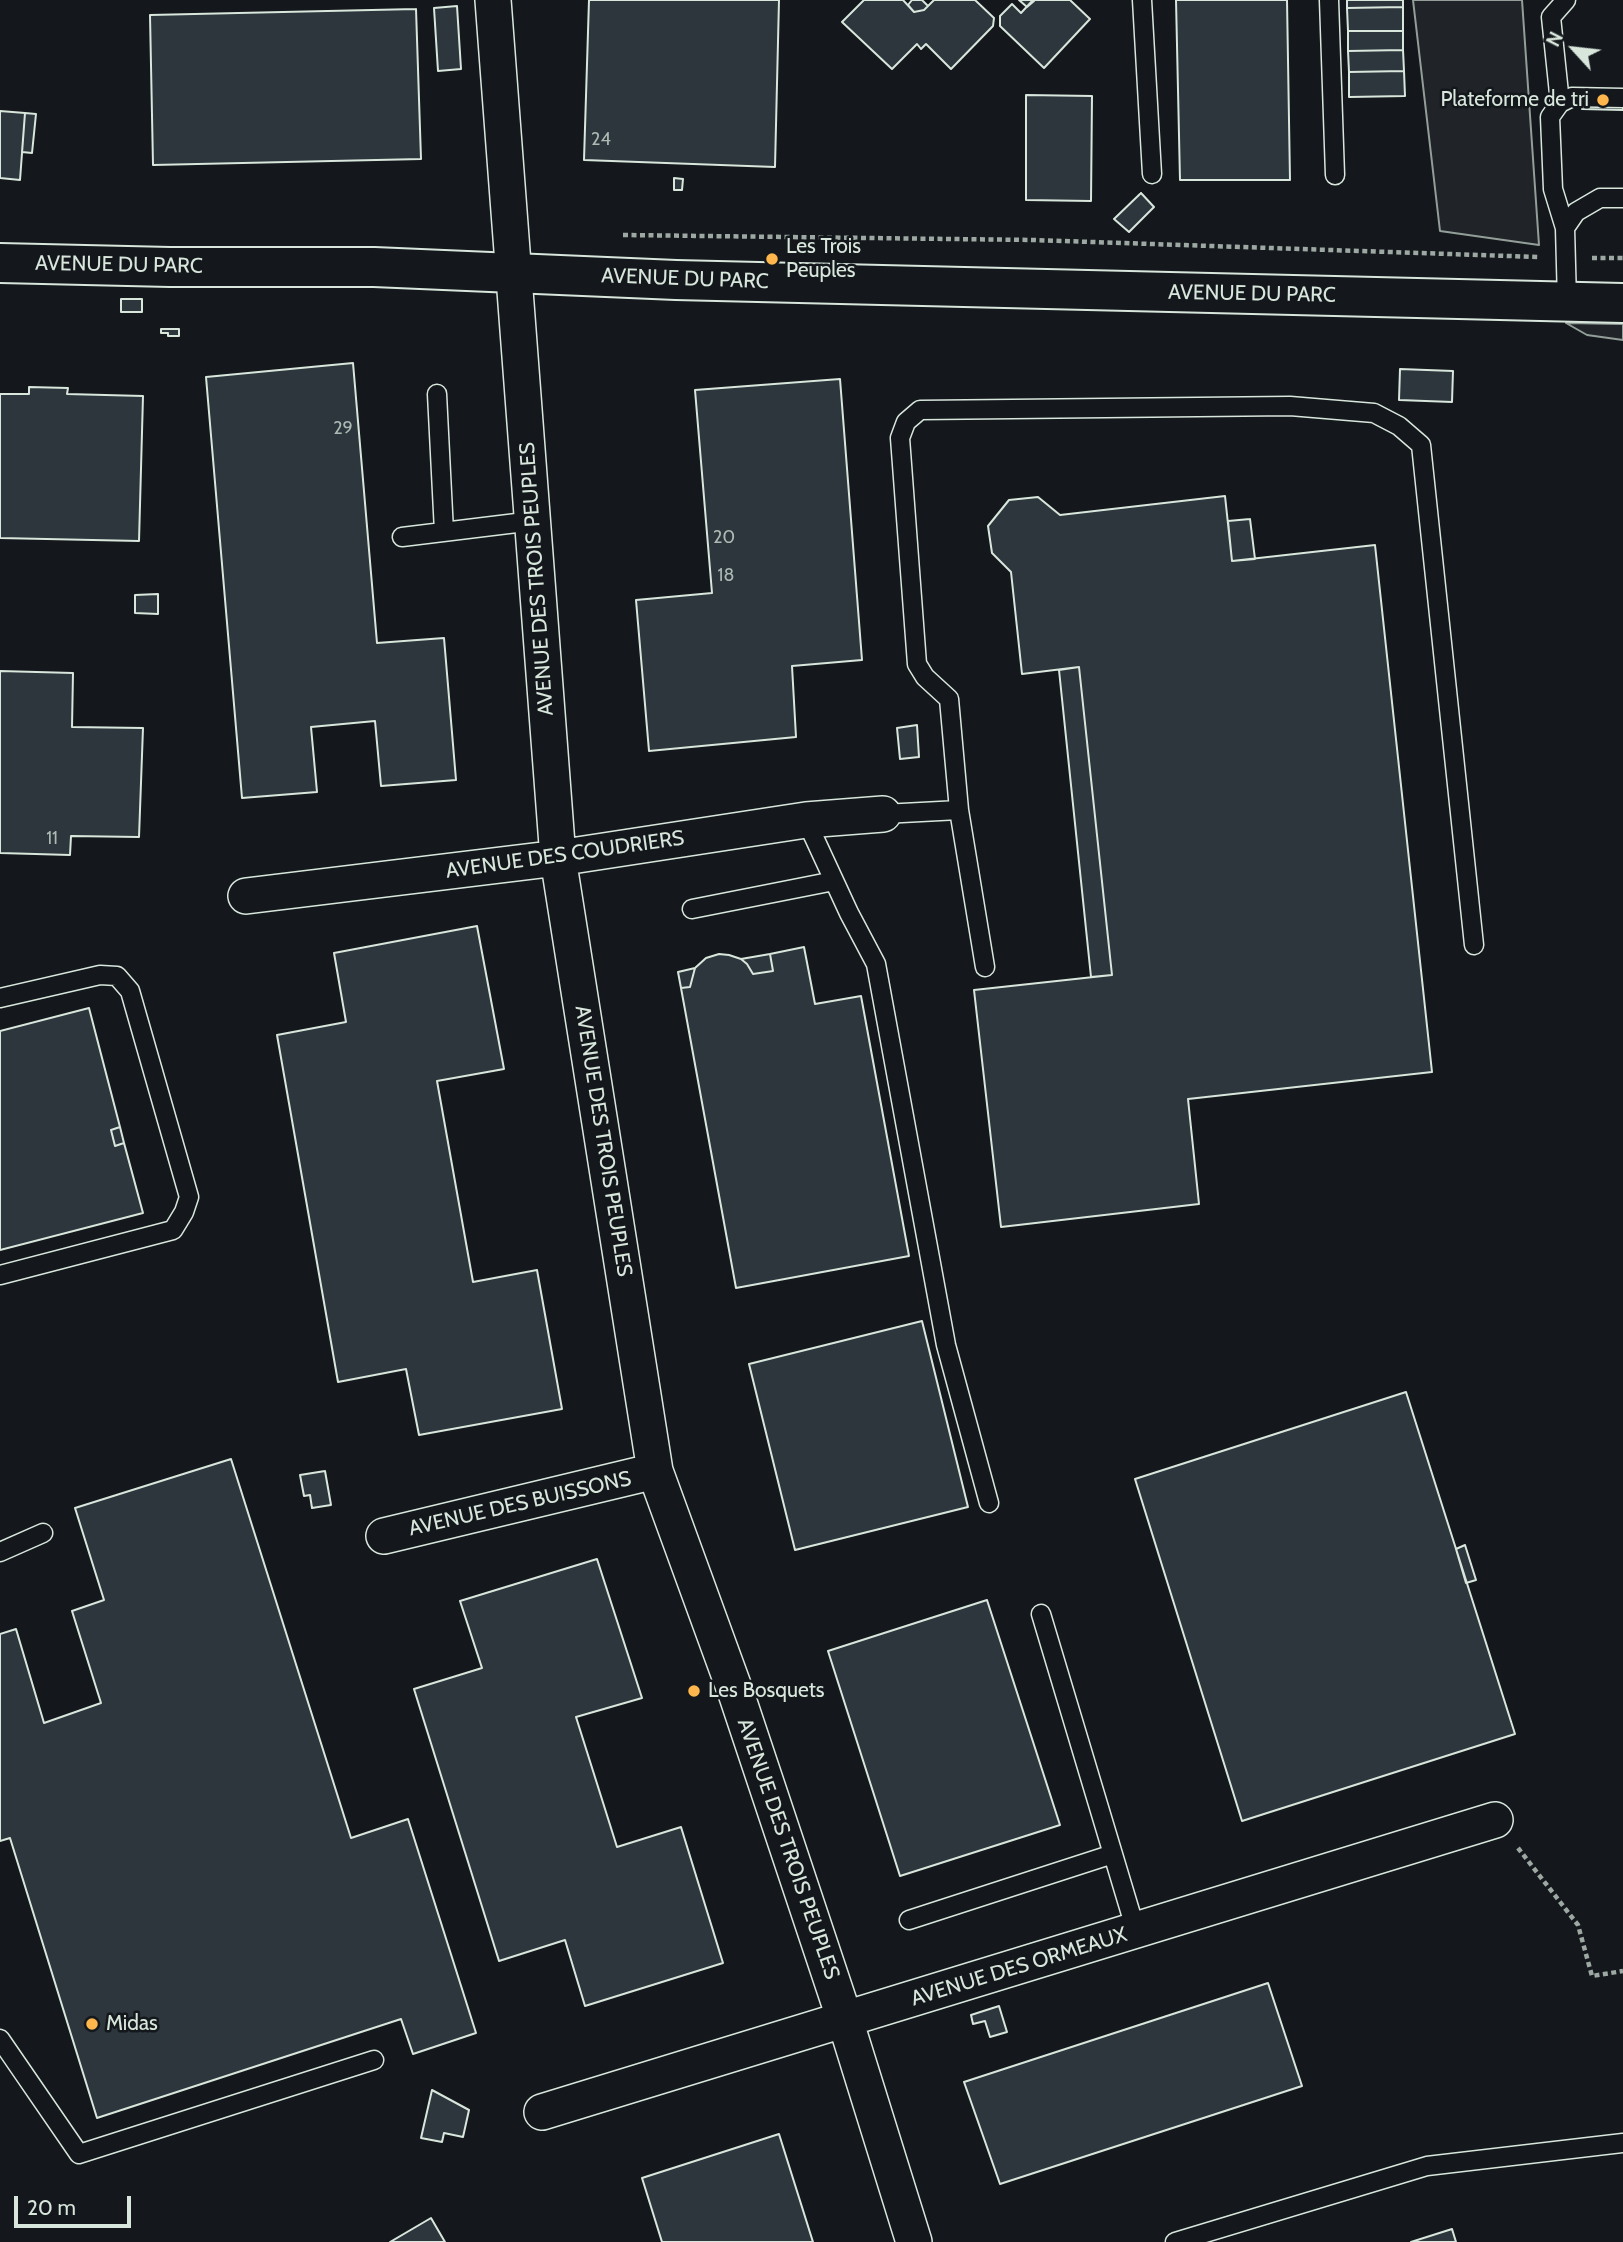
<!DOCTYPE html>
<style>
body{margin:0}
#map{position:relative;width:1623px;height:2242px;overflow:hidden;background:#14181c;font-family:Cabin,sans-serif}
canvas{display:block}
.north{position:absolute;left:1539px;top:14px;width:70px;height:70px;-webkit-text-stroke:5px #14181c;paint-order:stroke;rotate:297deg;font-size:19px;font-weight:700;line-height:28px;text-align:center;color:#d8e6dc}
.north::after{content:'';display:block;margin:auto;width:24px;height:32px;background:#d8e6dc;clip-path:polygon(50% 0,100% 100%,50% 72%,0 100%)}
.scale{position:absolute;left:14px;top:2196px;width:117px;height:32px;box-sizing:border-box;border:4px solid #d8e6dc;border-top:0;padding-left:9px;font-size:21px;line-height:24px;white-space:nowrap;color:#d8e6dc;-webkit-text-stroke:5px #14181c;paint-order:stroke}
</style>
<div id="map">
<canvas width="1623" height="2242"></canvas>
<div class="north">N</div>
<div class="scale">20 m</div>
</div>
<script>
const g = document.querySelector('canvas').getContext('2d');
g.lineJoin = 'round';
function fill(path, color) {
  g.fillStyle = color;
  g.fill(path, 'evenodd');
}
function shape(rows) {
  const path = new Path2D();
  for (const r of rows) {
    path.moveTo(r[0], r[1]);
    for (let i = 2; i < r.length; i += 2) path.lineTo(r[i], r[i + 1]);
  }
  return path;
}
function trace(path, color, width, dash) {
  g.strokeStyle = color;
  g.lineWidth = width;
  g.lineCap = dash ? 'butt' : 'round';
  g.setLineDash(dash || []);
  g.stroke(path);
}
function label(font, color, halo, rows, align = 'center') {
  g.font = font + ' Cabin,sans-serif';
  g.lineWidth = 5;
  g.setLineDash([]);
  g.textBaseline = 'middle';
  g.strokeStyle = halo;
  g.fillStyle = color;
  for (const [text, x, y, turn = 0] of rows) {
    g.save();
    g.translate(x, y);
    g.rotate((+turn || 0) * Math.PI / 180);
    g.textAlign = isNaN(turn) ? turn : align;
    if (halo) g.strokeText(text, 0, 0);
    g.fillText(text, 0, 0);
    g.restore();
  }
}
const green = shape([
 [1413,0,1522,0,1539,245,1440,231,1413,0],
 [1566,323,1623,324,1623,340,1587,335,1566,323]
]);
fill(green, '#202428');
trace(green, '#939e99', 2);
const building = shape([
 [589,0,779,0,775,167,584,160,589,0],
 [864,0,903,0,914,12,924,10,934,0,975,0,994,18,993,26,951,69,926,44,921,49,917,44,892,69,842,22,864,0],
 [912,0,922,0,928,6,924,10,914,12,908,5,912,0],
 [1019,0,1033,0,1034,1,1027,7,1019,0],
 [1033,0,1070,0,1090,19,1044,68,1000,26,1000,16,1012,4,1021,13,1033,0],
 [1176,0,1287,0,1290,180,1180,180,1176,0],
 [1347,0,1403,0,1403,7,1347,8,1347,0],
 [457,6,461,69,438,71,434,8,457,6],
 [1403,7,1403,31,1348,31,1347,8,1403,7],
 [416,9,421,159,153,165,150,15,416,9],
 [1348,31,1403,31,1403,50,1348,51,1348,31],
 [1403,50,1404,71,1349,72,1348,51,1403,50],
 [1404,71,1405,96,1349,97,1349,72,1404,71],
 [1582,91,1623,91,1623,110,1582,109,1582,91],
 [1026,95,1092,96,1091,201,1026,200,1026,95],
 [0,111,25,113,20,180,0,178,0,111],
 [25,113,36,114,32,153,22,152,25,113],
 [674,178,683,179,682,190,674,190,674,178],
 [1141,193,1154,207,1129,232,1114,219,1141,193],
 [121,299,142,299,142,312,121,312,121,299],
 [161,329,179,329,179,336,168,336,168,333,161,333,161,329],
 [353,363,377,643,444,638,456,780,381,786,375,721,311,727,317,792,242,798,206,377,353,363],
 [1400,369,1453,371,1452,402,1399,400,1400,369],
 [840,379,862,660,792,666,796,737,649,751,636,600,712,593,695,390,840,379],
 [29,387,68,388,67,394,143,396,139,541,0,538,0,394,29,394,29,387],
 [1225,496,1232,561,1375,545,1432,1072,1188,1099,1199,1204,1001,1227,974,990,1112,975,1079,667,1022,674,1011,572,992,553,988,526,1009,500,1038,497,1060,515,1225,496],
 [1250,519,1255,559,1232,561,1228,521,1250,519],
 [158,594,158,614,135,613,135,595,158,594],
 [1079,667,1112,975,1091,977,1059,670,1079,667],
 [0,671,73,673,72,727,143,728,139,837,71,836,70,855,0,853,0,671],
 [917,725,919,757,900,759,897,728,917,725],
 [477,926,504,1069,437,1081,473,1282,537,1270,562,1409,419,1435,406,1369,338,1382,277,1035,346,1022,334,953,477,926],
 [804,947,815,1004,861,996,909,1256,736,1288,681,988,690,987,695,968,706,958,719,954,729,955,741,959,747,964,753,974,773,971,770,954,804,947],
 [770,954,773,971,753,974,747,964,741,959,770,954],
 [695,968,690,987,681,988,678,972,695,968],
 [89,1008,120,1127,111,1130,115,1146,124,1143,143,1213,0,1250,0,1031,89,1008],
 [120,1127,124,1143,115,1146,111,1130,120,1127],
 [922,1321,968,1507,795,1550,749,1364,922,1321],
 [1406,1392,1515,1734,1242,1821,1135,1479,1406,1392],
 [231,1459,351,1838,408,1819,476,2033,413,2054,401,2019,97,2118,10,1838,0,1841,0,1634,16,1629,44,1723,101,1703,72,1611,104,1600,75,1508,231,1459],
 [325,1471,331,1505,312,1508,310,1495,304,1496,300,1475,325,1471],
 [1465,1545,1476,1580,1466,1583,1456,1549,1465,1545],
 [597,1559,642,1698,576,1717,617,1847,681,1827,723,1963,585,2006,565,1940,499,1961,414,1689,482,1668,460,1601,597,1559],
 [987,1600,1060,1825,900,1876,828,1651,987,1600],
 [1268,1983,1302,2086,1000,2184,964,2082,1268,1983],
 [999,2006,1007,2032,990,2037,985,2021,973,2024,971,2015,999,2006],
 [432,2090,469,2110,463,2137,444,2133,442,2142,421,2138,432,2090],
 [779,2134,813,2242,662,2242,642,2178,779,2134],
 [431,2218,445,2242,390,2242,431,2218],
 [1452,2229,1456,2242,1411,2242,1452,2229]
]);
fill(building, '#2c363c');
trace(building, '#d8e6dc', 2);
const lane = shape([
 [1142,0,1152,174],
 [1329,0,1335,175],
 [1623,98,1572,97,1560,103,1550,117,1553,189,1565,228,1576,212,1600,198,1623,198],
 [1560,103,1551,17,1566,0],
 [1565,228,1567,302],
 [437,394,444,532],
 [402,537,533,521],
 [883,814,959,810],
 [806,820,849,913,876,964,946,1345,989,1503],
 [692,909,834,881],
 [985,967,959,810,949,699,925,677,917,664,900,438,906,422,920,410,1290,406,1374,413,1399,426,1421,445,1474,945],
 [0,998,100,975,117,976,130,991,189,1197,184,1212,173,1230,0,1275],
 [0,1552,43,1533],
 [1041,1614,1136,1931],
 [909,1920,1113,1854],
 [0,2039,79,2154,374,2060],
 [1175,2242,1427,2166,1623,2143]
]);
const street = shape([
 [493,0,558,858,655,1471,737,1696,845,2020,914,2242],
 [246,896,558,858,806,820,883,814],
 [384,1536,655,1471],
 [542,2112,1495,1820]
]);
const secondary = shape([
 [0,263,170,267,374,267,676,280,1623,303]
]);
trace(lane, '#d8e6dc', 21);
trace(street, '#d8e6dc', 38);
trace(secondary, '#d8e6dc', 42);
trace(shape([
 [623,235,1033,240,1538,257],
 [1592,258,1623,258],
 [1518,1848,1578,1925,1592,1976,1623,1971]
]), '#9da8a2', 4.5, [5, 3.5]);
trace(lane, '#14181c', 18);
trace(street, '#14181c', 35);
trace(secondary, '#14181c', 38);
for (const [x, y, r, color] of [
 [1603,100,7,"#ffb74d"],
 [772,259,7,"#ffb74d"],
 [694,1691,7,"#ffb74d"],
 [92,2024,7,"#ffb74d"]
]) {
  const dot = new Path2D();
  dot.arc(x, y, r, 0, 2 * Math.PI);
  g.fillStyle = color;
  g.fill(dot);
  trace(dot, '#14181c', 2.5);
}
label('18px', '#adbab4', null, [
 ["24",601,140],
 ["29",343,429],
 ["20",724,538],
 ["18",726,576],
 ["11",52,839]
]);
label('21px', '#d8e6dc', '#14181c', [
 ["Plateforme de tri",1589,100,"right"],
 ["Les Trois",786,247],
 ["Peuples",786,271],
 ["Les Bosquets",708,1691],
 ["Midas",106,2024]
], 'left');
label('21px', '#d8e6dc', '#14181c', [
 ["AVENUE DU PARC",119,265,1],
 ["AVENUE DU PARC",685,279,2],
 ["AVENUE DU PARC",1252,294,1],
 ["AVENUE DES TROIS PEUPLES",537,579,-94],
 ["AVENUE DES COUDRIERS",565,855,-8],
 ["AVENUE DES TROIS PEUPLES",603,1141,81],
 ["AVENUE DES BUISSONS",520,1504,-13],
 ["AVENUE DES TROIS PEUPLES",788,1849,71],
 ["AVENUE DES ORMEAUX",1019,1967,-17]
]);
</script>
